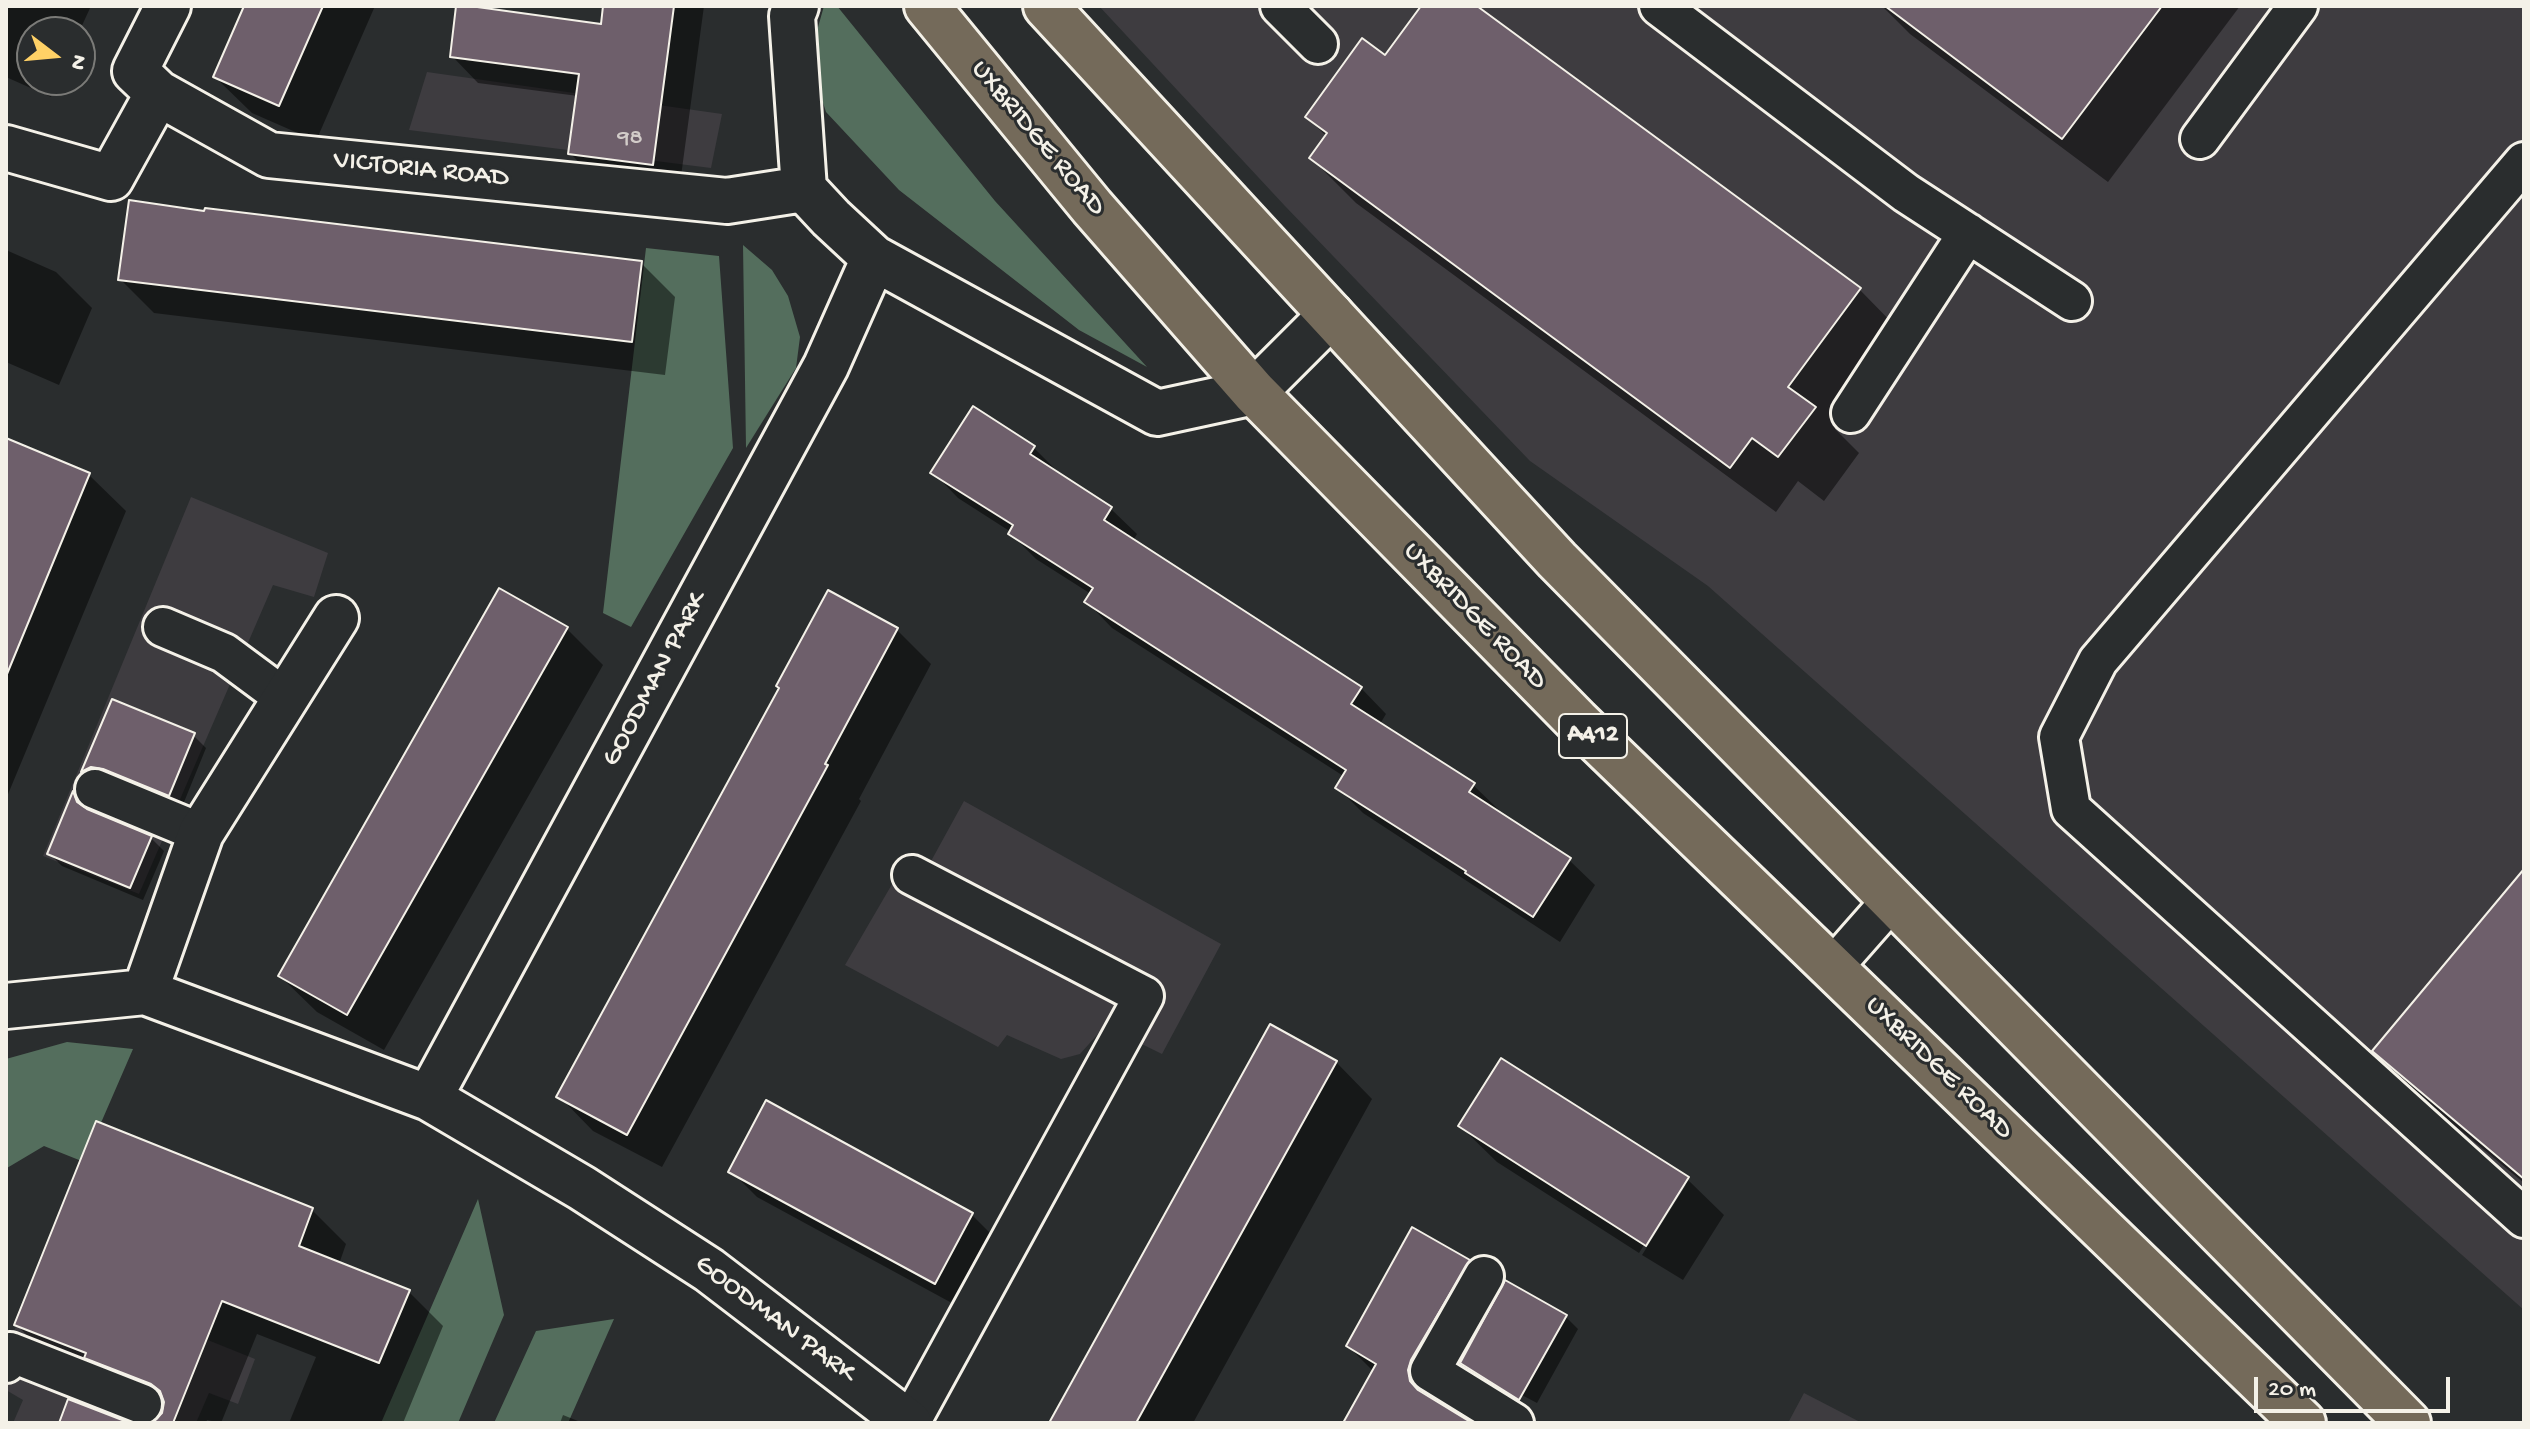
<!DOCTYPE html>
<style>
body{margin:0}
#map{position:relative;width:2530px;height:1429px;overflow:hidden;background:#2a2d2e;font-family:"Gochi Hand",sans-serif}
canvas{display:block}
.frame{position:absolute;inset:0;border:8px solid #f4f1e8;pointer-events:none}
.north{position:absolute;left:16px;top:16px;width:80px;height:80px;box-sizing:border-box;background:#2a2d2e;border:2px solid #7b7b78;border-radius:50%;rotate:106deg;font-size:22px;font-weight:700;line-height:32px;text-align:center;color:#f4f1e8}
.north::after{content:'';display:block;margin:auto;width:28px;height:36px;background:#ffd166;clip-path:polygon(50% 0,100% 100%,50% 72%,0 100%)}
.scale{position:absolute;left:2254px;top:1377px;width:196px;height:36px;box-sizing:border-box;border:4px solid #f4f1e8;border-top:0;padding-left:10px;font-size:24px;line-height:28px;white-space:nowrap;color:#f4f1e8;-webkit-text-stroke:6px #2a2d2e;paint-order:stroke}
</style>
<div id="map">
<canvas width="2530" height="1429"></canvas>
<div class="frame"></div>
<div class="north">N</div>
<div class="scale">20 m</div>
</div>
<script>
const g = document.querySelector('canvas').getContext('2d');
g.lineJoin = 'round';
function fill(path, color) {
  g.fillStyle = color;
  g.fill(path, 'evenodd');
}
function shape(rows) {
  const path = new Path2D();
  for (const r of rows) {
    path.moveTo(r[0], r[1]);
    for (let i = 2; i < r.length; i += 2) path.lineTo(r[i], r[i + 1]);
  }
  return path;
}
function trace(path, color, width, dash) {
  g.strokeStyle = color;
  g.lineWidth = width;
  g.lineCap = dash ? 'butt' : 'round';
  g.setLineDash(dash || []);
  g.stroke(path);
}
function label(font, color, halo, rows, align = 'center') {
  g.font = font + ' "Gochi Hand",sans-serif';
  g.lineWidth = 6;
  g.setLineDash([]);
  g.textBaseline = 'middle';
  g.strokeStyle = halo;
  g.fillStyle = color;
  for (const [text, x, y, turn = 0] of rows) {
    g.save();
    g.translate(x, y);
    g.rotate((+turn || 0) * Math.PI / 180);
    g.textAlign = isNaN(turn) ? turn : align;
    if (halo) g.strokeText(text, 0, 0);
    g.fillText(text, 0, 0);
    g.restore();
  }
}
fill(shape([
 [1099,6,2524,6,2524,1310,1708,586,1530,461,1285,206],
 [427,72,722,114,711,168,409,130],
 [191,497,328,553,314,597,273,585,139,894,43,856],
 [964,801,1221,944,1162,1054,1105,1026,1080,1054,1061,1059,1007,1035,998,1047,845,965,909,855,930,863],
 [39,1272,255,1359,238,1404,209,1393,196,1423,13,1423,23,1400,6,1390,6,1350],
 [1804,1393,1862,1423,1788,1423]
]), '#3e3c40');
fill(shape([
 [824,6,837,6,995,201,1147,367,1079,330,899,190,826,112,809,59],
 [743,245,772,270,788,296,800,337,796,368,746,448],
 [646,248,719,256,733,448,631,627,603,613],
 [67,1042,133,1049,84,1162,44,1146,7,1168,6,1059],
 [478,1199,504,1315,458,1423,381,1423],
 [614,1319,568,1423,494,1423,536,1331]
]), '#546e5d');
fill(shape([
 [6,6,91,6,79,32,32,32,32,80,58,80,51,97,6,77],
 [246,6,375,6,316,141,252,113,215,77],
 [605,6,704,6,679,191,596,180,570,153,578,96,478,83,452,56,603,26],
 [1423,6,1473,6,1860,290,1904,335,1835,429,1859,453,1824,501,1798,481,1776,512,1356,203,1311,158,1327,137,1307,117,1385,58],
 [1882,6,2240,6,2108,182,1910,34],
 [206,213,641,263,675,297,665,375,154,313,120,279],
 [6,250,56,272,92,308,59,385,6,362],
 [16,444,89,475,126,511,6,799,6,467],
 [1034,448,1059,473,1058,475,1111,509,1137,534,1133,541,1361,688,1386,714,1380,724,1473,785,1499,810,1497,813,1569,860,1595,885,1560,942,1363,813,1338,788,1345,777,1112,628,1087,602,1091,594,1036,559,1010,533,1011,532,958,498,933,472],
 [567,629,603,665,384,1050,317,1012,280,976],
 [897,630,931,664,859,799,861,801,662,1167,593,1131,559,1096],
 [113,701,193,735,206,748,182,807,96,784,83,772],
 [74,795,86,806,88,812,151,838,164,851,143,900,62,866,49,853],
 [2524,872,2524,1183,2419,1096,2375,1051],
 [1336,1062,1372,1099,1193,1423,1052,1423],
 [767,1103,972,1215,998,1241,961,1308,757,1197,731,1171],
 [1460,1126,1687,1179,1724,1215,1683,1280,1642,1255,1686,1185,1681,1185,1639,1253,1497,1162],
 [312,1210,346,1244,339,1264,408,1291,443,1326,403,1423,289,1423,316,1357,257,1334,221,1423,207,1420,206,1423,156,1423,165,1409,50,1359,16,1324],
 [1469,1261,1500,1293,1565,1316,1578,1329,1537,1403,1484,1375,1481,1380,1463,1364,1445,1395,1442,1407,1460,1423,1345,1423,1374,1372,1348,1346],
 [563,1415,583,1423,560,1423]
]), '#0007');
const building = shape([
 [244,6,323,6,279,106,213,77,244,6],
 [456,6,470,6,601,24,603,6,674,6,653,165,568,154,579,74,450,57,456,6],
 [1421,6,1477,6,1861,288,1788,387,1816,407,1778,457,1752,438,1730,468,1309,158,1327,133,1305,117,1362,38,1385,55,1421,6],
 [1885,6,2162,6,2062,139,1885,6],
 [129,200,204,211,205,208,642,261,632,342,118,280,129,200],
 [973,406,1035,446,1030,454,1112,507,1104,520,1362,687,1351,704,1475,783,1469,792,1571,858,1533,917,1465,873,1466,871,1335,788,1346,770,1084,602,1093,588,1008,534,1013,525,930,473,973,406],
 [6,438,90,473,7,674,6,673,6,438],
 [499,588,568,627,347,1015,278,976,499,588],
 [828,590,898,628,825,764,828,765,627,1135,556,1097,779,688,776,686,828,590],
 [112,699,195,733,169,796,103,769,91,767,81,772,112,699],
 [73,791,77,802,87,809,152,836,130,888,47,854,73,791],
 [2524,869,2524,1179,2372,1051,2524,869],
 [1270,1024,1337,1061,1136,1423,1049,1423,1270,1024],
 [1501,1058,1689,1177,1646,1246,1458,1126,1501,1058],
 [766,1100,973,1213,935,1284,728,1172,766,1100],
 [96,1121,313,1208,299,1246,410,1290,379,1363,222,1301,173,1423,152,1423,162,1413,164,1402,160,1391,151,1384,84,1358,86,1353,14,1325,96,1121],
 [1412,1227,1470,1260,1411,1360,1408,1370,1410,1381,1418,1390,1472,1423,1343,1423,1376,1364,1346,1346,1412,1227],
 [1505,1280,1567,1315,1519,1400,1460,1363,1505,1280],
 [68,1399,130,1423,59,1423,68,1399]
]);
fill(building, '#6e5f6b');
trace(building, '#f4f1e8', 2);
const lane = shape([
 [1280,6,1318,44],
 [1659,6,1906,193,2072,301],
 [2200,139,2298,6],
 [2524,162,2098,661,2059,737,2071,809,2524,1218],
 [1851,413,1968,233],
 [163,627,224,653,286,699],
 [95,789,201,833],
 [1833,967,1892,900],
 [1484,1276,1430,1371,1514,1423],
 [6,1363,10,1352,142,1404],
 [910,1423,1144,996,912,875]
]);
const street = shape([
 [168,6,135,71,158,93,269,155,727,201,804,189],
 [796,6,792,16,804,189,831,218,874,258,1157,413,1254,392,1331,315],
 [6,148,111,178,158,93],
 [874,258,826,366,429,1098,582,1188,709,1270,909,1423],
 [145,992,201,833,336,618],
 [6,1006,145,992,429,1098]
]);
const primary = shape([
 [927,6,1092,207,1254,392,1577,721,2303,1423],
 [1046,6,1557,560,2408,1423]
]);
trace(lane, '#f4f1e8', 44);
trace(street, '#f4f1e8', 50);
trace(primary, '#f4f1e8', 50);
trace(lane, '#2a2d2e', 38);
trace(street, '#2a2d2e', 44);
trace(primary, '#746a5a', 44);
label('24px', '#d2ccc9', null, [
 ["98",630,139]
]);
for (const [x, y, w] of [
 [1593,736,68]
]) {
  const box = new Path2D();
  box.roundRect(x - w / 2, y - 22, w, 44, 6);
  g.fillStyle = '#2a2d2e';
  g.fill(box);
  trace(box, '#f4f1e8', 2);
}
label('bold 26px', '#f4f1e8', null, [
 ["A412",1593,736]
]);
label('28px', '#f4f1e8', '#2a2d2e', [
 ["UXBRIDGE ROAD",1037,139,50],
 ["VICTORIA ROAD",421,171,6],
 ["UXBRIDGE ROAD",1474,617,46],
 ["GOODMAN PARK",656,680,-62],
 ["UXBRIDGE ROAD",1938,1069,44],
 ["GOODMAN PARK",774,1320,37]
]);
</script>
